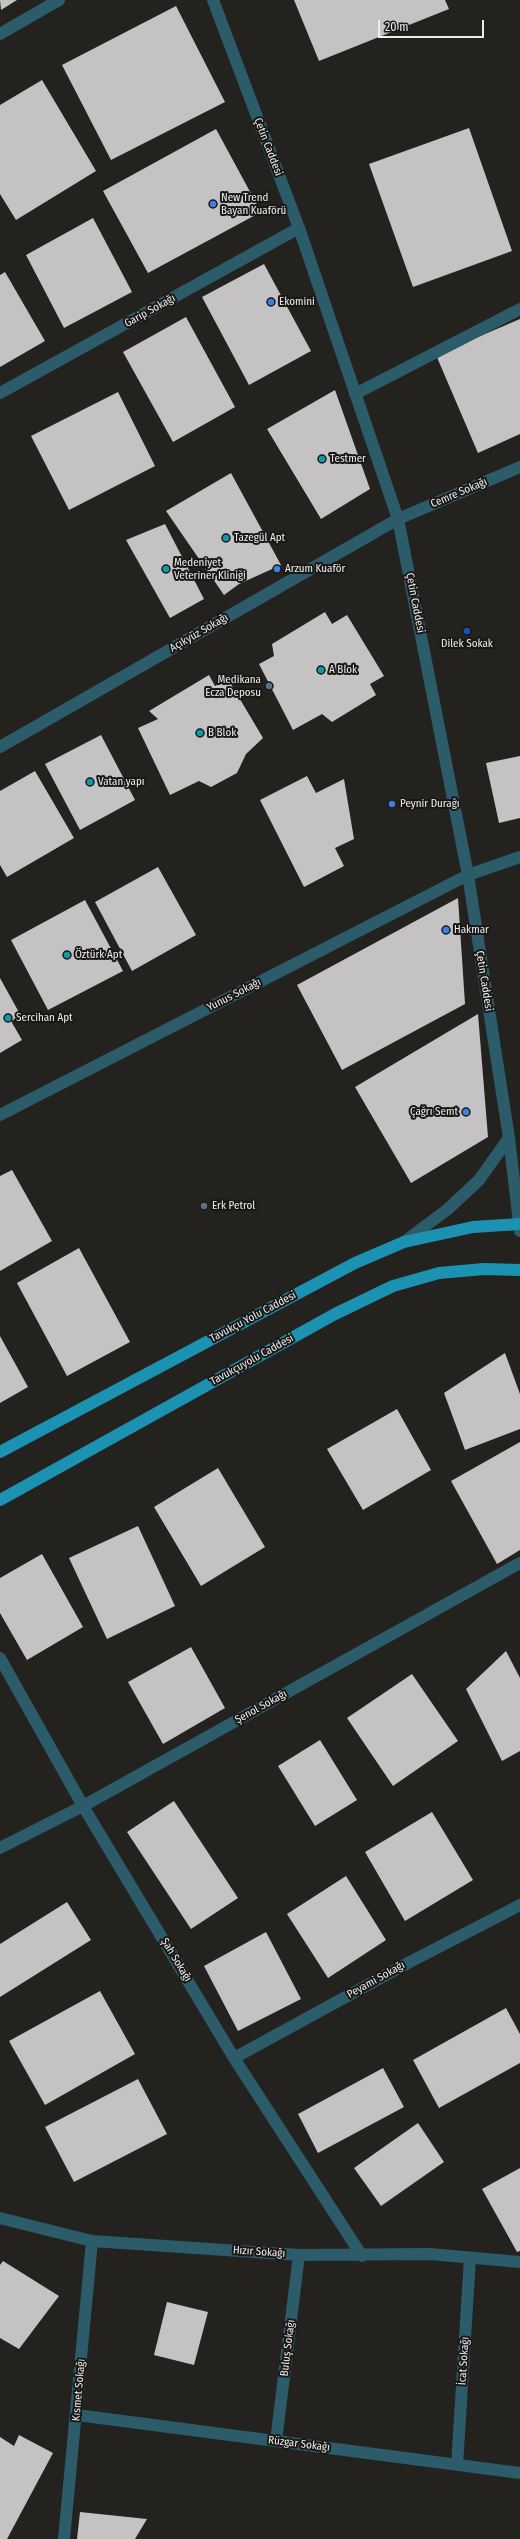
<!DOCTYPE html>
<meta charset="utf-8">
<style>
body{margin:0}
#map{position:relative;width:520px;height:2539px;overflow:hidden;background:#23221f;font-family:"Fira Sans Condensed",sans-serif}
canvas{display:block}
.scale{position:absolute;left:378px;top:20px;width:106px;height:18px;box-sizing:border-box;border:2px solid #edecea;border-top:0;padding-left:5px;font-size:12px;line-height:14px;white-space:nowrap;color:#edecea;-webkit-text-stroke:3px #191816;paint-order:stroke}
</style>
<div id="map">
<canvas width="520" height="2539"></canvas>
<div class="scale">20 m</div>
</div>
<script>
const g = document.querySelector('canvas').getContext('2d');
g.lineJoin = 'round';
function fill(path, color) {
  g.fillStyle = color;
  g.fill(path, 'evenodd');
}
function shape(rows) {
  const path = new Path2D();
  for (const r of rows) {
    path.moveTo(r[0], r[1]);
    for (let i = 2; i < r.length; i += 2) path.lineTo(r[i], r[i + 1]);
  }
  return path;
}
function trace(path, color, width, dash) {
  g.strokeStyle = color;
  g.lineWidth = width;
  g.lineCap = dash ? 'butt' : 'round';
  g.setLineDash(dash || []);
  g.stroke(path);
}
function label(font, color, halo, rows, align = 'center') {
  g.font = font + ' "Fira Sans Condensed",sans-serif';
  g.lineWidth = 4;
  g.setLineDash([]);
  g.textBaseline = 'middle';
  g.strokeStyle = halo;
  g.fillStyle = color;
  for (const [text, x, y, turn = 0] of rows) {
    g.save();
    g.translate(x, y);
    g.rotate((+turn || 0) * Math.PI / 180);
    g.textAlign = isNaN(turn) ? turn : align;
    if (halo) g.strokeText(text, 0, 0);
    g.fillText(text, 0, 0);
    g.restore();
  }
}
fill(shape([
 [0,0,17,0,1,10],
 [294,0,445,0,449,9,319,61],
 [176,6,225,102,111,160,62,65],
 [42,80,96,171,16,220,0,194,0,105],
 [469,128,512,251,413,287,369,164],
 [216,129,261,212,148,273,103,191],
 [93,218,132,292,64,328,26,255],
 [264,264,311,351,249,385,202,297],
 [5,272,45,341,0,367,0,275],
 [186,317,235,407,173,442,123,352],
 [520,319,520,434,478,453,436,355],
 [335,390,370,489,321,519,267,429],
 [118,392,155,466,69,510,31,436],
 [231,473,281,565,239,584,224,595,166,511],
 [165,524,204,599,170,618,126,540],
 [325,612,332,624,347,615,384,676,370,684,376,695,332,722,322,714,293,730,259,664,274,656,272,644],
 [209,675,215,686,228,679,263,738,246,754,237,773,211,787,199,781,170,795,138,728,158,719,149,711],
 [101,735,135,800,80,830,45,764],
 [520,756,520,818,499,823,486,763],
 [35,771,74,838,7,877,0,865,0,791],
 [307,776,316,793,344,779,354,839,335,848,344,866,304,887,260,800],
 [158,867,196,935,132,971,95,902],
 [458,898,465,1004,342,1070,297,985],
 [85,900,123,971,48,1010,11,940],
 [0,978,21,1016,11,1021,22,1040,0,1053],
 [478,1014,488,1137,411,1183,355,1087],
 [12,1170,52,1241,0,1271,0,1176],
 [79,1248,130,1342,67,1376,17,1283],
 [0,1336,28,1387,0,1403],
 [505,1353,520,1394,520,1429,465,1450,444,1393],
 [397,1409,431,1470,363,1510,327,1449],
 [520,1442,520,1550,497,1564,451,1481],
 [218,1468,265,1547,201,1586,154,1507],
 [138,1526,175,1606,107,1639,69,1558],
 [42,1554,83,1627,27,1660,0,1613,0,1578],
 [191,1647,225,1708,163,1744,128,1682],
 [506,1651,520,1678,520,1751,502,1761,466,1689],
 [412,1674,458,1741,393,1786,347,1718],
 [320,1740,357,1800,315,1826,278,1766],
 [174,1801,238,1898,191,1929,127,1832],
 [432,1812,473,1880,405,1921,365,1852],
 [346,1876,386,1940,328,1978,287,1914],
 [67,1902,91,1940,0,1997,0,1944],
 [266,1932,301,1999,238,2031,204,1966],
 [100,1991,135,2054,45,2105,9,2041],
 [506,2008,520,2034,520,2063,439,2108,413,2060],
 [383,2068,404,2107,318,2153,298,2114],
 [138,2079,167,2134,74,2182,45,2127],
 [418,2123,444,2162,381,2206,354,2168],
 [520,2168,520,2251,517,2252,482,2189],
 [3,2261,59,2296,19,2349,0,2338,0,2265],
 [167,2302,208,2312,194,2365,154,2355],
 [19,2435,53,2453,7,2539,0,2539,0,2437,14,2446],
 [80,2512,147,2519,135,2539,77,2539]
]), '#c5c2c3');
trace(shape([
 [355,394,520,309]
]), '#2c5b6a', 12);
trace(shape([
 [0,34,59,0],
 [0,393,299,228],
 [0,747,398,519,520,467],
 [0,1115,468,875,520,857],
 [0,1658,83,1806,234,2058,362,2256],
 [0,1848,83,1806,520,1563],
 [234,2058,406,1964,520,1905],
 [0,2218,92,2241,299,2255,430,2254,520,2262],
 [77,2415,520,2473],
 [276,2441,299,2255],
 [457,2465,470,2258],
 [64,2539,92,2241]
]), '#2c5b6a', 12);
trace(shape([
 [213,0,299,228,398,519,468,875,509,1138,520,1231],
 [404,1242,448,1209,479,1180,509,1138]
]), '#2c5b6a', 12);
trace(shape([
 [0,1452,355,1263,404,1242,473,1227,520,1224],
 [0,1500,335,1314,393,1286,439,1273,484,1269,520,1270]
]), '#1c92b3', 12);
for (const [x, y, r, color] of [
 [213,204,4,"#3f7fe0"],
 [271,302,4,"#3f7fe0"],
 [322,459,4,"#0f9aa8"],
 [226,538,4,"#0f9aa8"],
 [166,569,4,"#0f9aa8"],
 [277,569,4,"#3f7fe0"],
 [467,631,4,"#1a4fb4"],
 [321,670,4,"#0f9aa8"],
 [269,686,4,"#5c6f8a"],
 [200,733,4,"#0f9aa8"],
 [90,782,4,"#0f9aa8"],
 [392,804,4,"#3f7fe0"],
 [446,930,4,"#3f7fe0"],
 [67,955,4,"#0f9aa8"],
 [8,1018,4,"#0f9aa8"],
 [466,1112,4,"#3f7fe0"],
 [204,1206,4,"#5c6f8a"]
]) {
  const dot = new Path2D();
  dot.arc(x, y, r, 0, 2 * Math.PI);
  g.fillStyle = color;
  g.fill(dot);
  trace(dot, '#191816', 1.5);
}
label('11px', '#edecea', '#191816', [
 ["Çetin Caddesi",268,147,69],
 ["Garip Sokağı",150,311,-29],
 ["Cemre Sokağı",459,493,-23],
 ["Çetin Caddesi",415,603,79],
 ["Açıkyüz Sokağı",199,633,-30],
 ["Çetin Caddesi",484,981,81],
 ["Yunus Sokağı",234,995,-27],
 ["Tavukçu Yolu Caddesi",253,1317,-28],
 ["Tavukçuyolu Caddesi",252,1360,-29],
 ["Şenol Sokağı",261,1707,-29],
 ["Şah Sokağı",176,1960,59],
 ["Peyami Sokağı",376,1980,-29],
 ["Hızır Sokağı",259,2252,4],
 ["Buluş Sokağı",288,2348,-83],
 ["İcat Sokağı",464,2361,-86],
 ["Kısmet Sokağı",79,2390,-85],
 ["Rüzgar Sokağı",299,2444,7]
]);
label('11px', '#edecea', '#191816', [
 ["New Trend",221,198],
 ["Bayan Kuaförü",221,211],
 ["Ekomini",279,302],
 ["Testmer",330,459],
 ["Tazegül Apt",234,538],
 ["Medeniyet",174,563],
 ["Veteriner Kliniği",174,576],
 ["Arzum Kuaför",285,569],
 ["Dilek Sokak",467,644,"center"],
 ["A Blok",329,670],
 ["Medikana",261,680,"right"],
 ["Ecza Deposu",261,693,"right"],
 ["B Blok",208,733],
 ["Vatan yapı",98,782],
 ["Peynir Durağı",400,804],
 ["Hakmar",454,930],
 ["Öztürk Apt",75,955],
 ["Sercihan Apt",16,1018],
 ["Çağrı Semt",458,1112,"right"],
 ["Erk Petrol",212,1206]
], 'left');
</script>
